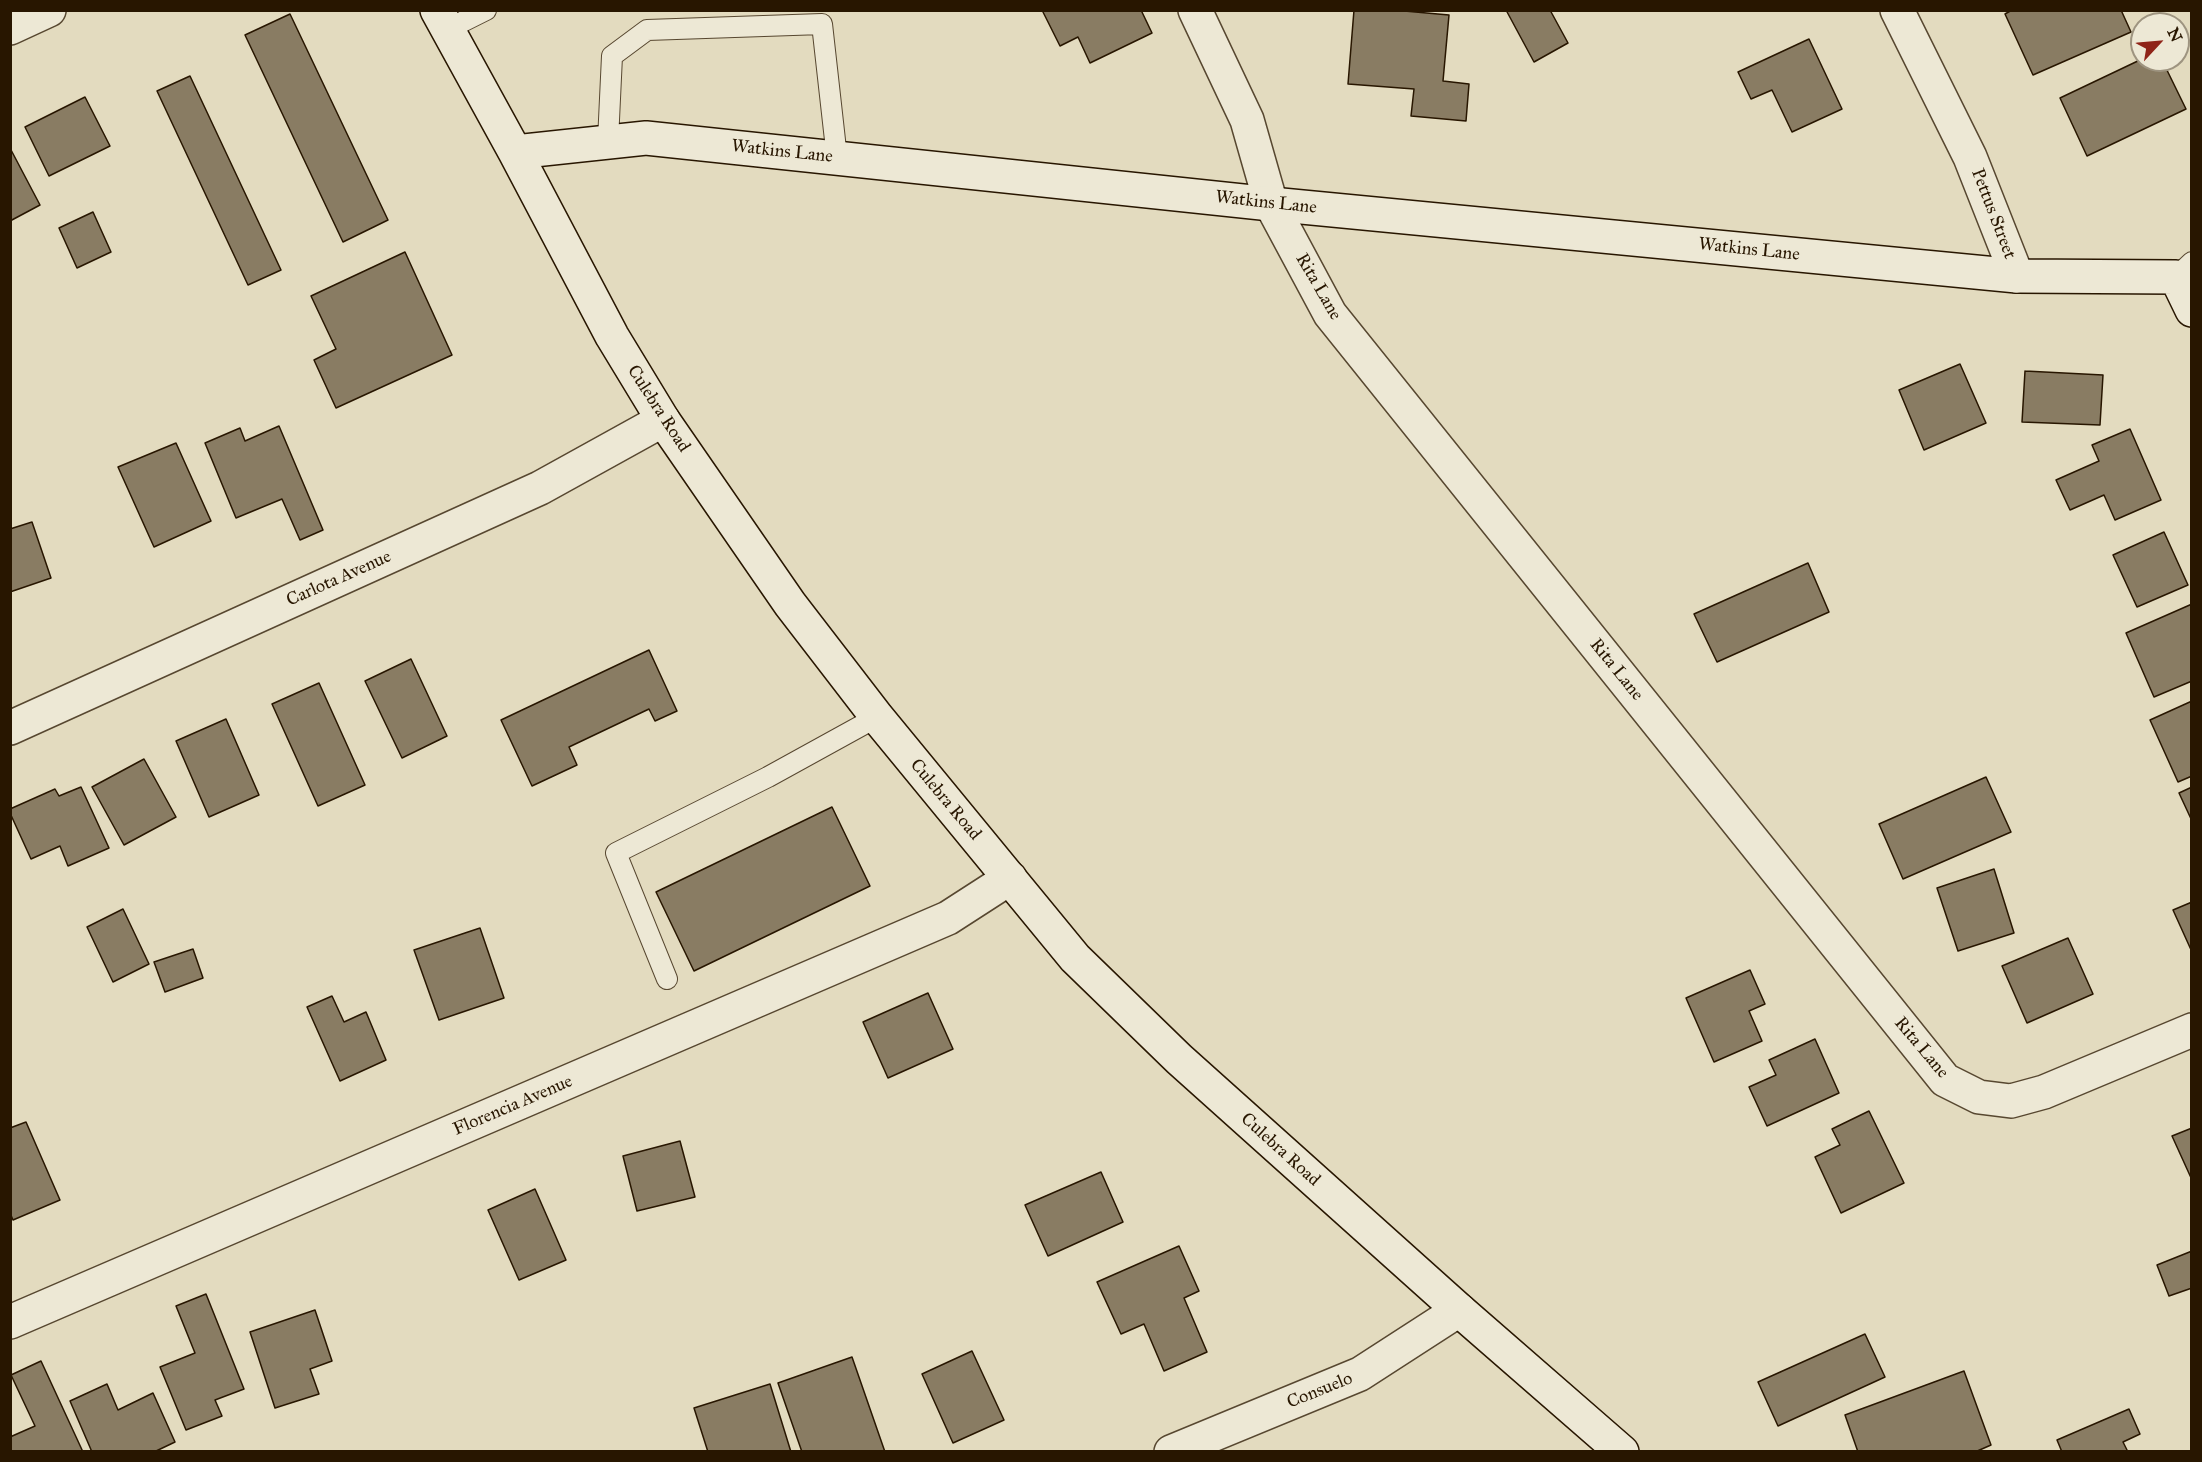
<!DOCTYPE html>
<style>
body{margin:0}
#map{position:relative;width:2202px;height:1462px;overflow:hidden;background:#e3dbbf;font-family:"IM FELL Great Primer",serif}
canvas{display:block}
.frame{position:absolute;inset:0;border:12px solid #281600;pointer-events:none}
.north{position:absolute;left:2130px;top:12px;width:60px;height:60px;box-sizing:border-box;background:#ede8d5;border:2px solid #9e9480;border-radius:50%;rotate:64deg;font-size:16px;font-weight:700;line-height:24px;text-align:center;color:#281600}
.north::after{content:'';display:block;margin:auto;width:21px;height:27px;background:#8f2418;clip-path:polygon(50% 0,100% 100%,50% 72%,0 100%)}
</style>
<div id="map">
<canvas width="2202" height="1462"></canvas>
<div class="frame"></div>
<div class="north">N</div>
</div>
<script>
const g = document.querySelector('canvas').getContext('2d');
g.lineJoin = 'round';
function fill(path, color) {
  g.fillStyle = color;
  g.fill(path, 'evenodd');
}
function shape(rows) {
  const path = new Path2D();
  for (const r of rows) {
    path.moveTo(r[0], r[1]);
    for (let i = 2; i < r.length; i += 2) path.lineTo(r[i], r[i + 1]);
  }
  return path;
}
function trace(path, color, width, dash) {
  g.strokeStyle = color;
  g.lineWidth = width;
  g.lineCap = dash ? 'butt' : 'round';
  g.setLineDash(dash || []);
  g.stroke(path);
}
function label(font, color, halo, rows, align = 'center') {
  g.font = font + ' "IM FELL Great Primer",serif';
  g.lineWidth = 4.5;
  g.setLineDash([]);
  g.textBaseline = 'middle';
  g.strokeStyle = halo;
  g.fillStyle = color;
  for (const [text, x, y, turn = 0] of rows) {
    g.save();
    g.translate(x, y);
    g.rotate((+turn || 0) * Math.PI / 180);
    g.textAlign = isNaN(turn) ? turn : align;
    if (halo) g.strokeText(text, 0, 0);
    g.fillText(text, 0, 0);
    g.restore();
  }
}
const building = shape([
 [1042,10,1141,10,1152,33,1090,63,1078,37,1060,46,1042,10],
 [1354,10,1393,10,1449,15,1443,81,1469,84,1466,121,1411,116,1414,89,1348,84,1354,10],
 [1506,10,1550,10,1568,43,1534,62,1506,10],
 [2012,10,2121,10,2131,32,2033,75,2005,14,2012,10],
 [290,14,388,220,343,242,245,35,290,14],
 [1809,39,1842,109,1792,132,1772,90,1751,99,1738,72,1809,39],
 [2142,59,2162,60,2186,109,2087,156,2060,98,2142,59],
 [190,76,281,270,248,285,157,91,190,76],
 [85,97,110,146,49,176,25,127,85,97],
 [10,148,40,205,10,221,10,148],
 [93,212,111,252,77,268,59,228,93,212],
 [405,252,452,355,336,408,314,360,336,349,311,296,405,252],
 [1960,364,1986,423,1924,450,1899,390,1960,364],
 [2025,371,2103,375,2100,425,2022,422,2025,371],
 [279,426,323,530,300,540,282,499,236,518,205,443,240,428,245,441,279,426],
 [2130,429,2161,500,2115,520,2104,495,2070,510,2056,480,2099,461,2092,445,2130,429],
 [176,443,211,521,154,547,118,467,176,443],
 [32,522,51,578,10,592,10,529,32,522],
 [2164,532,2188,585,2137,607,2113,555,2164,532],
 [1808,563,1829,612,1717,662,1694,614,1808,563],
 [2192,604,2192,681,2154,697,2126,633,2192,604],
 [649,650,677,711,655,721,649,709,569,747,577,765,532,786,501,720,649,650],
 [411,659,447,736,402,758,365,681,411,659],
 [319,683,365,785,318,806,272,704,319,683],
 [2192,701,2192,776,2178,782,2150,720,2192,701],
 [226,719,259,795,209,817,176,741,226,719],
 [144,759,176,817,124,845,92,787,144,759],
 [1986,777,2011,832,1903,879,1879,824,1986,777],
 [81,787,109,848,68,866,60,846,31,859,10,813,10,809,55,789,59,796,81,787],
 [2192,787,2192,821,2179,793,2192,787],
 [832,807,870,886,694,971,656,892,832,807],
 [1994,869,2014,933,1958,951,1937,888,1994,869],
 [2192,902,2192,952,2173,910,2192,902],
 [123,909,149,964,113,982,87,927,123,909],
 [480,928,504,998,439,1020,414,950,480,928],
 [2068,938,2093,994,2027,1023,2002,966,2068,938],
 [193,949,203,978,165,992,154,962,193,949],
 [1750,970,1765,1004,1749,1011,1762,1041,1714,1062,1686,998,1750,970],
 [928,993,953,1049,888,1078,863,1022,928,993],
 [332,996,344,1022,366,1012,386,1060,340,1081,307,1007,332,996],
 [1815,1039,1839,1093,1767,1126,1749,1087,1776,1075,1769,1060,1815,1039],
 [1869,1111,1904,1183,1841,1213,1815,1157,1840,1145,1832,1129,1869,1111],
 [26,1122,60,1200,13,1220,10,1213,10,1128,26,1122],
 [2192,1128,2192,1180,2172,1136,2192,1128],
 [680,1141,695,1197,637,1211,623,1156,680,1141],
 [1101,1172,1123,1222,1048,1256,1025,1205,1101,1172],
 [535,1189,566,1260,519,1280,488,1210,535,1189],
 [1179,1246,1199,1291,1184,1298,1207,1352,1164,1371,1144,1324,1121,1334,1097,1282,1179,1246],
 [2192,1251,2192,1288,2169,1296,2157,1265,2192,1251],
 [206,1294,244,1389,215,1400,222,1416,186,1430,160,1367,195,1353,176,1306,206,1294],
 [315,1310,332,1361,310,1369,319,1394,275,1408,250,1332,315,1310],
 [1865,1334,1885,1377,1778,1426,1758,1382,1865,1334],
 [972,1351,1004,1420,953,1443,922,1374,972,1351],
 [852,1357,885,1452,802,1452,778,1383,852,1357],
 [41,1361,83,1452,10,1452,10,1437,35,1426,11,1375,41,1361],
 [1964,1371,1991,1445,1975,1452,1858,1452,1845,1415,1964,1371],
 [107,1384,118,1410,153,1393,175,1442,154,1452,92,1452,70,1401,107,1384],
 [770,1384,791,1452,708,1452,694,1408,770,1384],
 [2129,1409,2140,1434,2123,1442,2128,1452,2062,1452,2057,1440,2129,1409]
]);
fill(building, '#897c63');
trace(building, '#281600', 1.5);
const lane = shape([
 [446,30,486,10],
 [608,141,612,56,647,30,822,24,837,158],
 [2176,277,2192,262],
 [667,979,616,853,768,777,877,717]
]);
const street = shape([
 [1195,10,1247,120,1271,204,1330,314,1945,1080,1979,1097,2011,1101,2044,1092,2192,1030],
 [1897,10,1970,157,2017,276],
 [10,28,49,10],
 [10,728,540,488,663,420],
 [10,1322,948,918,1010,878],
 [1171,1452,1360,1374,1459,1310]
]);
const secondary = shape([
 [437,10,515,152,612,336,663,420,790,604,877,717,1075,958,1179,1059,1459,1310,1622,1452],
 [515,152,646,138,1271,204,2017,276,2176,277,2192,310]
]);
trace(lane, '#574730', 22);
trace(street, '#574730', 36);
trace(secondary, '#281600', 36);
trace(lane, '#ede8d5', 20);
trace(street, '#ede8d5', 33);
trace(secondary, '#ede8d5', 33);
label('18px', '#281600', '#ede8d5', [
 ["Watkins Lane",782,152,6],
 ["Watkins Lane",1266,203,6],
 ["Pettus Street",1993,214,69],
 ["Watkins Lane",1749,250,6],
 ["Rita Lane",1318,287,60],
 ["Culebra Road",658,409,57],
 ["Carlota Avenue",339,579,-24],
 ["Rita Lane",1616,670,51],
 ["Culebra Road",945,800,50],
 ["Rita Lane",1921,1048,50],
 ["Florencia Avenue",513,1106,-23],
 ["Culebra Road",1280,1150,42],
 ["Consuelo",1320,1391,-22]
]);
</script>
